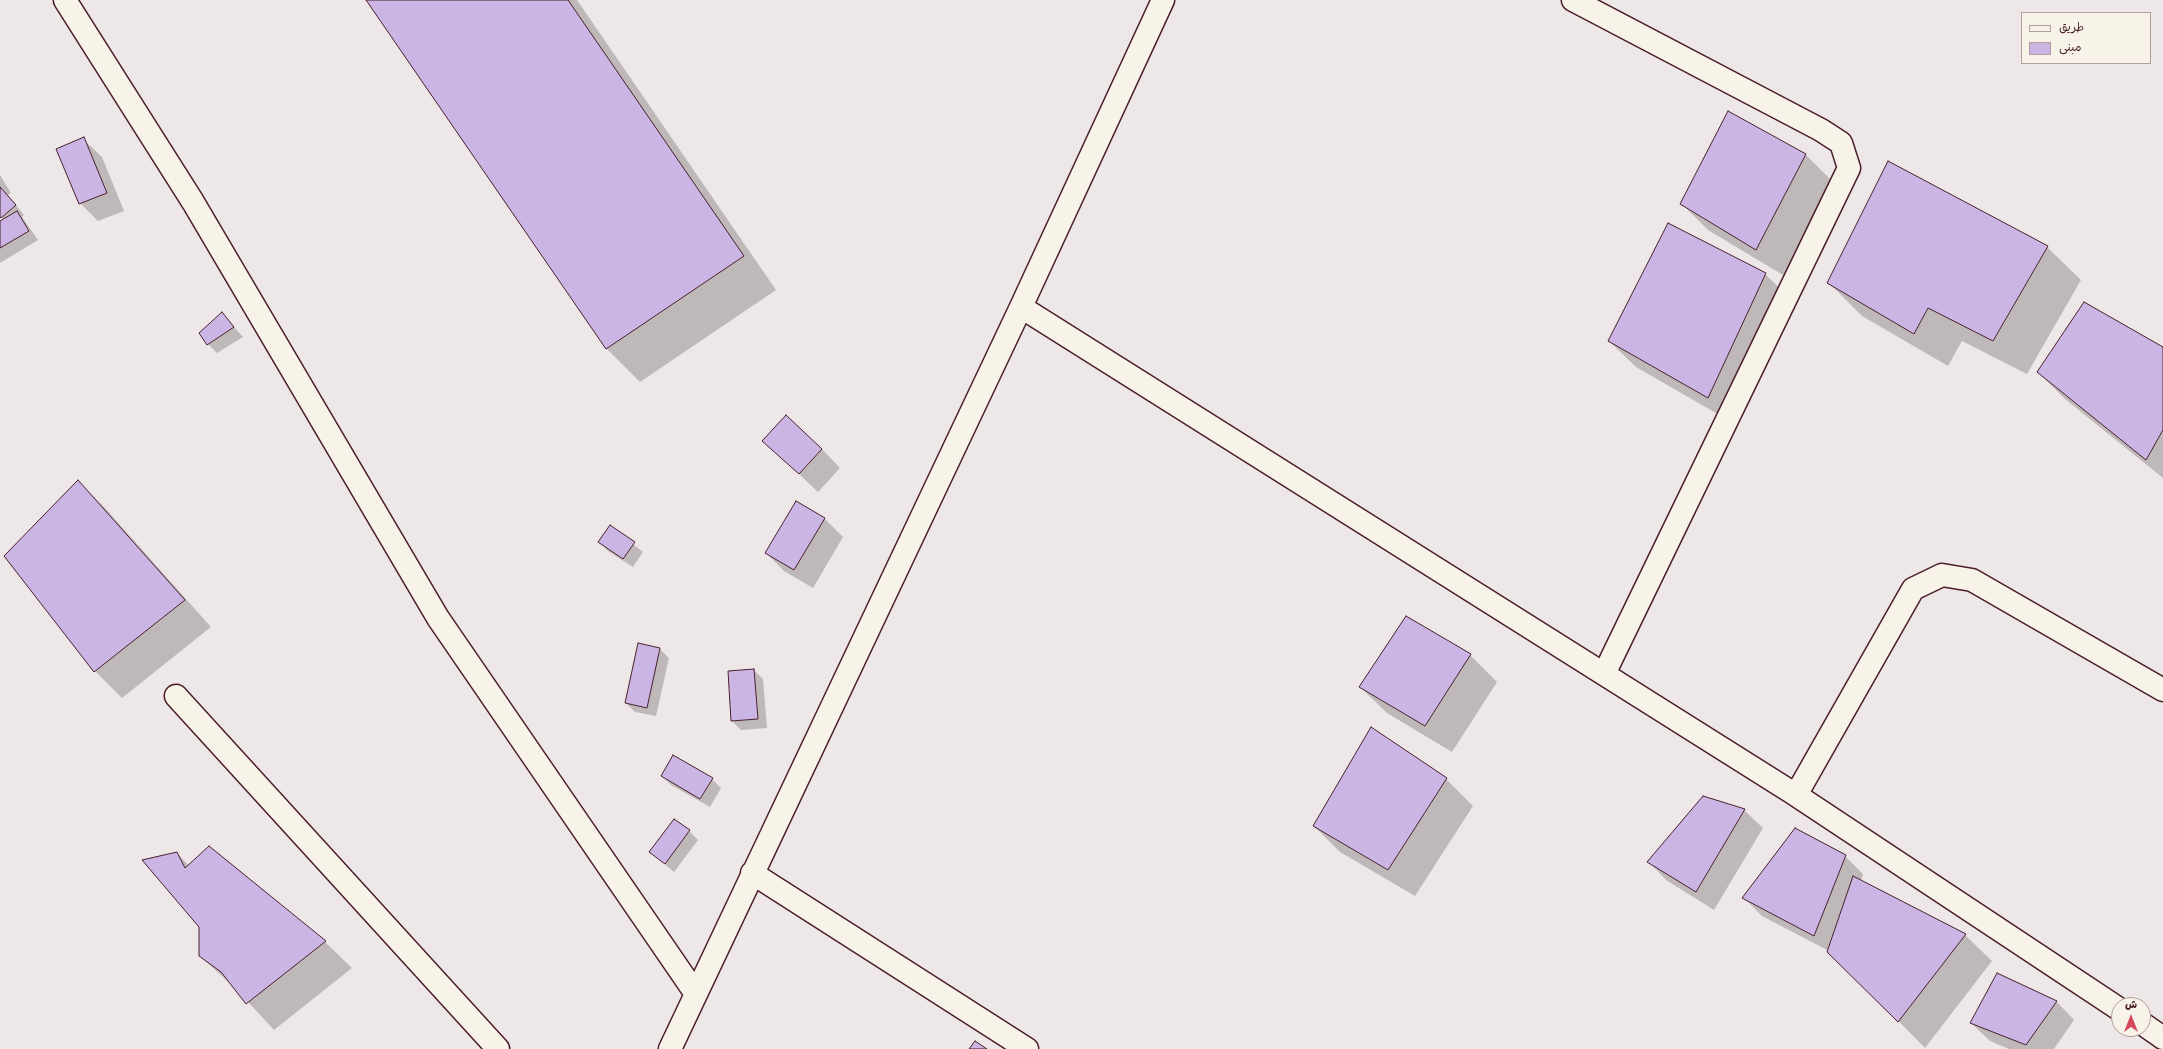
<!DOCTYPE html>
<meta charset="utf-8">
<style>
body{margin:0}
#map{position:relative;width:2163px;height:1049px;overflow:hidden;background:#eee7e7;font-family:"Gochi Hand","Playpen Sans Arabic",sans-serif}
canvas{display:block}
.legend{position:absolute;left:2021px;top:12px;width:130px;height:52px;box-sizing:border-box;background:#f7f3e8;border:1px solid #b29e9c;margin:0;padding:5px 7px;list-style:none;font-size:12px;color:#4a1f2b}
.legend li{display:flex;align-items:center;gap:8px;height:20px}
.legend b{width:20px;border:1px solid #b29e9c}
.north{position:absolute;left:2111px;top:997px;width:40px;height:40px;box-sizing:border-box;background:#f7f3e8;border:1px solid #b29e9c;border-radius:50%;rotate:0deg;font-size:11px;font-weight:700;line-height:16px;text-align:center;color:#4a1f2b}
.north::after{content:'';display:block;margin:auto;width:14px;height:18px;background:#d1495b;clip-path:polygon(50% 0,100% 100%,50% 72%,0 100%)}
</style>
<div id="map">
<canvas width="2163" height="1049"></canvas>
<ul class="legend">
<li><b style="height:5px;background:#f7f3e8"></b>طريق</li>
<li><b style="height:11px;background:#cab5e4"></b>مبنى</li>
</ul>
<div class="north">ش</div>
</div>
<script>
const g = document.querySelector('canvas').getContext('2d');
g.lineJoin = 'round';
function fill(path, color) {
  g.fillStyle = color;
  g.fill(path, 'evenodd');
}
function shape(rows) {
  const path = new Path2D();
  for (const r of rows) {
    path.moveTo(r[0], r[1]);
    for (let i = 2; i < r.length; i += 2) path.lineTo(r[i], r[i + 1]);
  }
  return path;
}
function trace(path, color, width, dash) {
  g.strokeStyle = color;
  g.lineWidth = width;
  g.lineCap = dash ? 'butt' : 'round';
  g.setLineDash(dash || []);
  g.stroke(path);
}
fill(shape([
 [367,0,577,0,776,290,640,382,607,349],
 [1728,113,1806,155,1832,181,1783,275,1708,230,1681,203],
 [83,139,102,157,124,211,98,221,80,203],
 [0,175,11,193,8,195,24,215,22,217,38,240,0,263,0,222,4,220,0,215],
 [2047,247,2081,280,2027,374,1962,341,1948,366,1862,316,1828,282],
 [1765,274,1792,300,1735,424,1636,367,1609,341],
 [222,313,243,337,217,353,208,344],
 [2163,349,2163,478,2065,399,2038,372],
 [764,441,822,449,840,468,818,492],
 [78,481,105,508,211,627,122,698,95,671],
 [797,502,825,519,843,537,813,588,784,571,766,553],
 [610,526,643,552,633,567,608,551,599,542],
 [660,649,669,658,656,716,635,712,626,703],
 [1470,655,1497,682,1452,752,1387,713,1360,687],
 [754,670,763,679,767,728,741,730,732,721],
 [1372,729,1446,779,1473,806,1415,896,1340,852,1314,826],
 [662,776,712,779,721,788,710,807,671,785],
 [1744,810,1763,828,1714,910,1666,880,1648,861],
 [689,831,698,840,674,872,650,852],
 [209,848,325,942,352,968,274,1030,237,990,200,956,200,927,177,853,189,866],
 [1845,856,1863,874,1861,881,1965,935,1992,961,1925,1048,1829,951,1762,916,1744,898],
 [2056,1001,2074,1020,2054,1049,2009,1049,1990,1041,1971,1023]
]), '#0003');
const building = shape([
 [366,0,568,0,744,256,606,349,366,0],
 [1728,111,1806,154,1756,250,1680,204,1728,111],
 [84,137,107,193,79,204,56,149,84,137],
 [1888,161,2048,246,1993,341,1928,308,1914,334,1827,283,1888,161],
 [0,187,16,205,1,218,0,217,0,187],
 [17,211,29,231,0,248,0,221,17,211],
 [1668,223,1766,273,1708,398,1608,341,1668,223],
 [2084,302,2163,347,2163,430,2146,460,2037,372,2084,302],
 [222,312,234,327,207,345,199,333,222,312],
 [786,415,822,449,799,474,762,441,786,415],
 [78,480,185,600,94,672,4,556,78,480],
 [796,501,825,518,794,570,765,553,796,501],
 [610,525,635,542,623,559,598,542,610,525],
 [1406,616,1471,654,1425,726,1359,687,1406,616],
 [638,643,660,648,647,708,625,703,638,643],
 [754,669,758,719,731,721,728,671,754,669],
 [1371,727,1447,778,1388,870,1313,826,1371,727],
 [673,755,713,778,700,799,661,776,673,755],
 [1703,796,1745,809,1696,892,1647,862,1703,796],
 [674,819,690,830,665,864,649,852,674,819],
 [1795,828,1846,855,1814,936,1742,898,1795,828],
 [209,846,326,941,246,1004,221,972,199,956,199,927,142,860,177,852,185,868,209,846],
 [1853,876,1966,934,1898,1022,1827,952,1853,876],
 [1997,973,2057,1001,2026,1045,1970,1023,1997,973],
 [975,1041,987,1049,969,1049,975,1041]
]);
fill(building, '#cab5e4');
trace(building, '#4a1f2b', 1);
const street = shape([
 [65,0,193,202,438,618,696,994],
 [1573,0,1821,130,1841,143,1849,168,1604,674],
 [1021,307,1796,795,2119,1009],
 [176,696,498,1049],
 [1796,795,1913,589,1942,575,1972,580,2163,690],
 [752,873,1027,1049],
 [2143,1024,2163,1038],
 [670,1049,1021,307,1163,0]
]);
trace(street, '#4a1f2b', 25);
trace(street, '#f7f3e8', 22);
</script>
